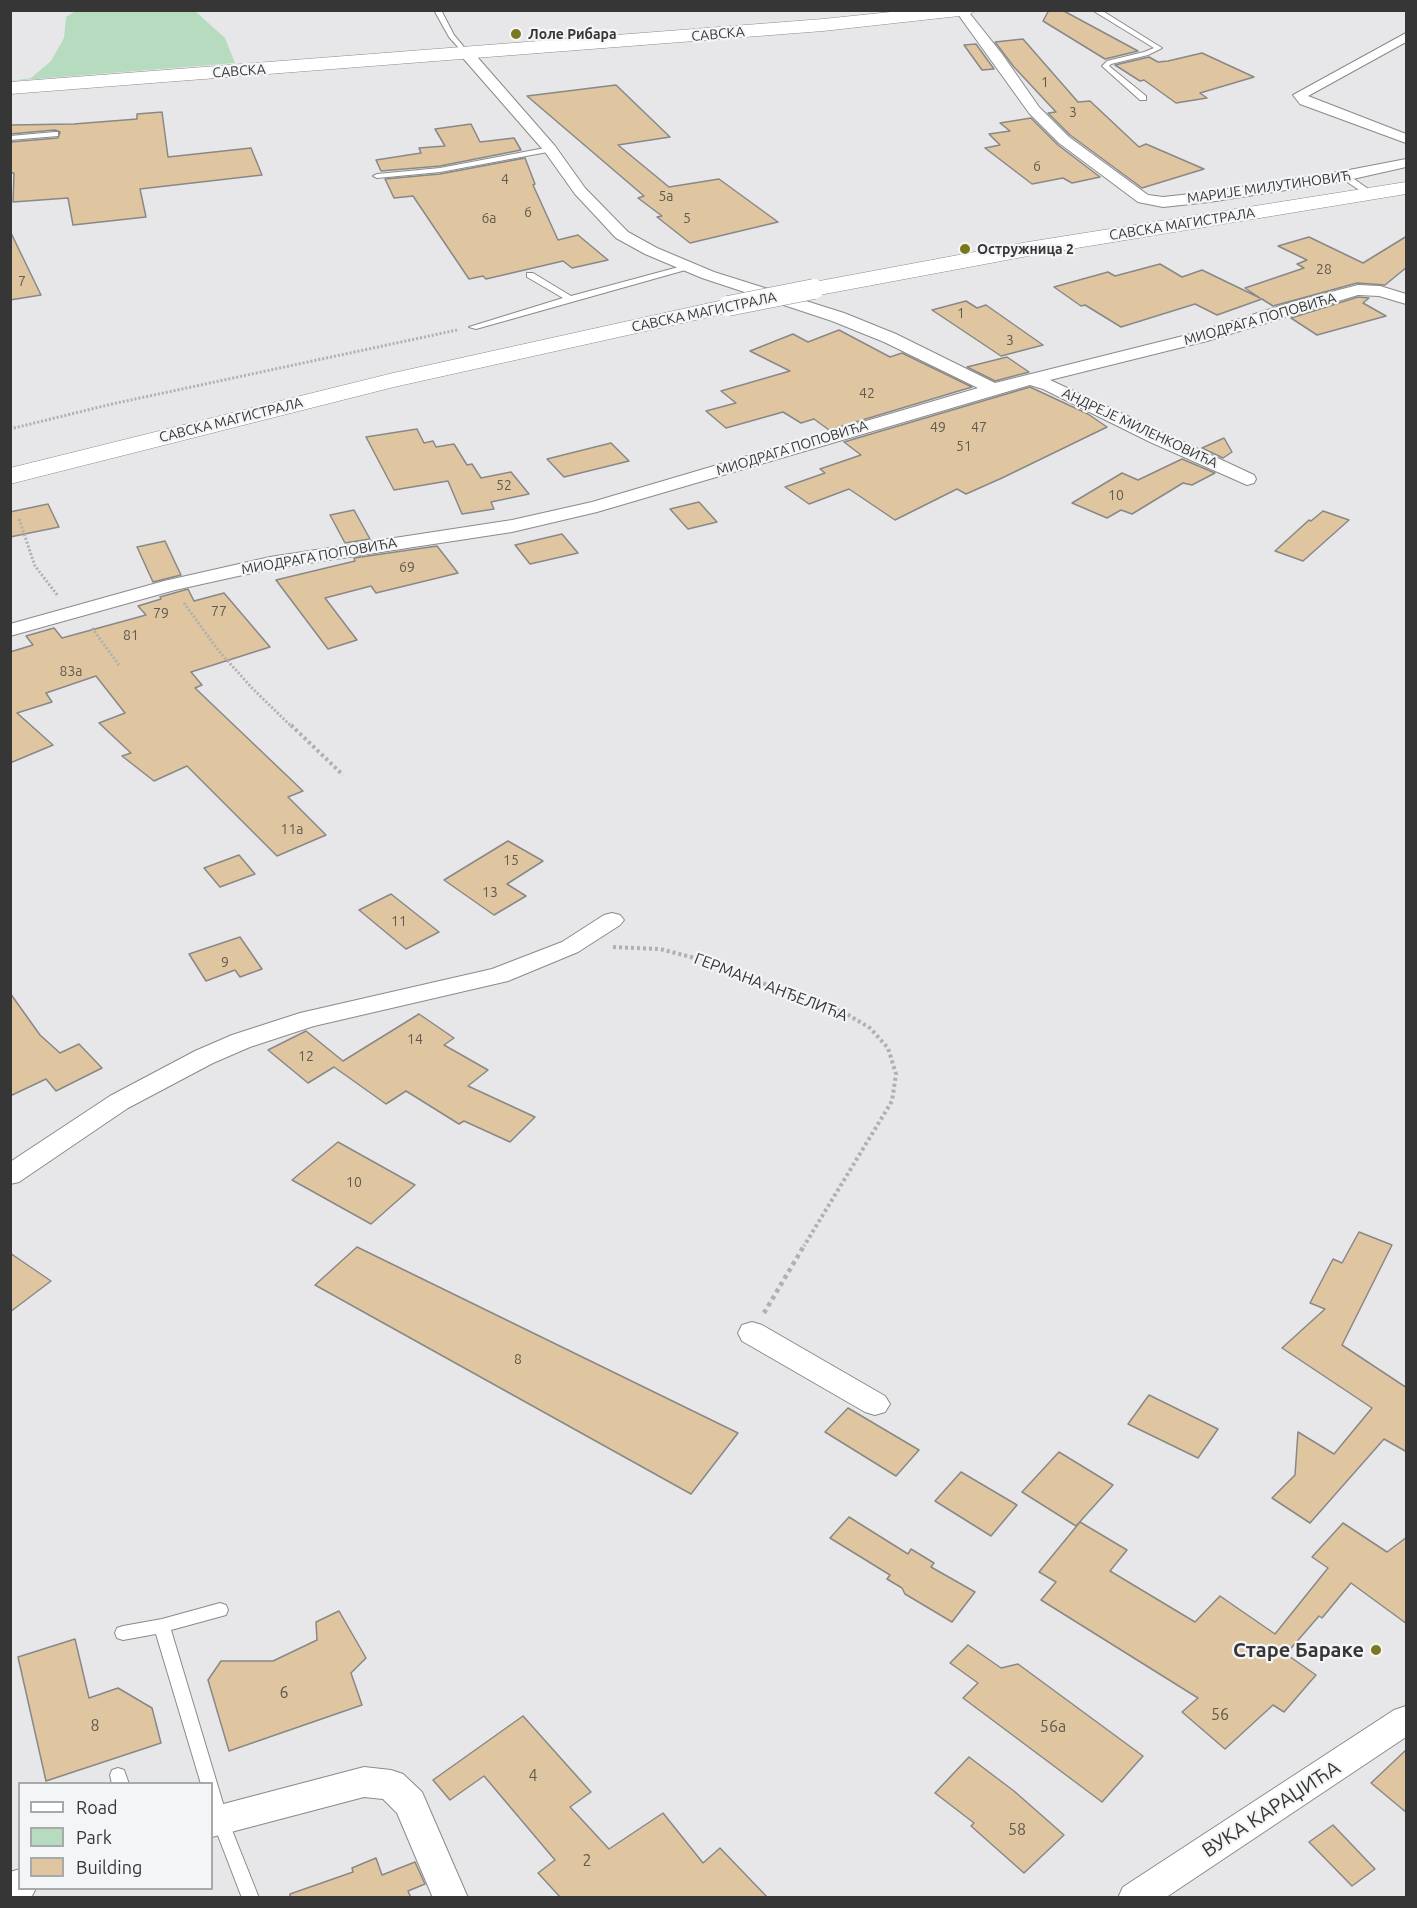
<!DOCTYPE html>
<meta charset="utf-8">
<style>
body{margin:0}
#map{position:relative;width:1417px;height:1908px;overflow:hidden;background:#e7e7e9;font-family:Ubuntu,sans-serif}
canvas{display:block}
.frame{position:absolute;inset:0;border:12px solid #363637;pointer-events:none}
.legend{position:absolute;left:18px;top:1782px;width:195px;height:108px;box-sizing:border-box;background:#f4f5f6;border:2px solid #a8a9aa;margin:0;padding:8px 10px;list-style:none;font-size:18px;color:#363637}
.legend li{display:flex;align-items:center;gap:12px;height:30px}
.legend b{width:30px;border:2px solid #a8a9aa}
</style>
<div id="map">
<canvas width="1417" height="1908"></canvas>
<div class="frame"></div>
<ul class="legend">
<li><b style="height:8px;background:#fff"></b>Road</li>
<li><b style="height:16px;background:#b7dbbe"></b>Park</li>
<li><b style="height:16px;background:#dfc6a0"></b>Building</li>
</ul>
</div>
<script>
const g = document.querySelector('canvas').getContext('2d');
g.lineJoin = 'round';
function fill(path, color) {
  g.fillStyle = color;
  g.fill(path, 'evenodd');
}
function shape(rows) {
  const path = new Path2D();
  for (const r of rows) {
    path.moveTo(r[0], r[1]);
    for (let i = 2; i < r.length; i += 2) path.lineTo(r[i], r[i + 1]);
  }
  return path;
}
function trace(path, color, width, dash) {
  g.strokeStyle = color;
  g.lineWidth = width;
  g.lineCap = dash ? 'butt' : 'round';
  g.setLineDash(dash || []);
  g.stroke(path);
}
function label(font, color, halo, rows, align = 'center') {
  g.font = font + ' Ubuntu,sans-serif';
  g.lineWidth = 4.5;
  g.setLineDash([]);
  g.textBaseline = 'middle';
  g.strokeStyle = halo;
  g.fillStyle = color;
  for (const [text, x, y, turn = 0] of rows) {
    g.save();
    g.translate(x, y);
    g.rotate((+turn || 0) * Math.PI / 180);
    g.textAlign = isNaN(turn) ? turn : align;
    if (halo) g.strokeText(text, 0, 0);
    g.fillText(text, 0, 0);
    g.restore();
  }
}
fill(shape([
 [77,10,195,11,225,38,235,63,11,81,31,78,51,61,64,38,66,17]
]), '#b7dbbe');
const building = shape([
 [1049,10,1062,10,1138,51,1105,59,1043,21,1049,10],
 [1023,39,1078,102,1090,101,1139,147,1146,144,1204,169,1142,188,1070,135,1048,113,1056,112,1014,67,995,42,1023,39],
 [976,44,994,69,982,70,964,45,976,44],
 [1202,53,1254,77,1200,93,1207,98,1176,103,1144,80,1140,81,1115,65,1149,57,1158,62,1168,61,1202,53],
 [616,85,670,137,618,145,669,187,719,179,778,222,690,243,657,217,662,216,638,198,644,196,527,96,616,85],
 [162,112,168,157,251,148,262,175,140,189,146,217,73,225,68,198,13,202,14,173,10,173,10,142,58,138,60,132,55,130,10,134,10,125,74,124,137,119,137,114,162,112],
 [1031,118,1058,145,1100,177,1072,183,1063,178,1032,184,985,148,1000,145,989,134,1010,131,1000,123,1031,118],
 [471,124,480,142,514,138,521,150,440,166,381,171,376,160,421,153,419,148,445,146,435,129,471,124],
 [525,158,535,184,533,185,558,240,578,235,608,260,572,268,563,261,486,279,483,276,469,279,413,196,394,198,385,179,440,174,525,158],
 [10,231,41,295,10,300,10,231],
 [1407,236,1407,267,1385,285,1357,283,1273,306,1262,299,1217,315,1195,304,1121,327,1085,305,1081,306,1054,287,1108,272,1115,276,1160,264,1182,277,1202,270,1260,298,1245,288,1304,268,1297,264,1307,260,1278,246,1309,237,1363,263,1407,236],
 [1358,297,1369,298,1363,303,1386,316,1317,335,1291,318,1358,297],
 [966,301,977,308,986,305,1043,345,1001,356,932,310,966,301],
 [839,330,890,357,902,353,972,387,829,430,814,419,801,423,783,412,726,428,706,411,736,403,721,391,790,371,750,351,793,334,808,342,839,330],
 [1007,357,1029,372,995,381,967,367,1007,357],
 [1030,387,1088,414,1107,427,1002,478,966,494,957,489,895,520,849,489,809,504,785,487,825,473,820,469,861,455,844,442,1030,387],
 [417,429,424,443,433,441,436,447,454,444,467,465,472,464,481,478,511,472,529,494,491,502,494,509,462,514,448,481,394,490,366,437,417,429],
 [1224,438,1232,452,1223,458,1202,448,1224,438],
 [611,443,629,461,564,477,547,459,611,443],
 [1182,459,1215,473,1192,485,1183,483,1132,514,1121,510,1107,518,1072,503,1122,473,1138,480,1182,459],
 [699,502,717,522,688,529,670,509,699,502],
 [48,504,59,527,10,537,10,512,48,504],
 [354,510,370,539,345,543,330,515,354,510],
 [1323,511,1349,520,1303,561,1275,551,1309,520,1311,521,1323,511],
 [562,534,578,553,530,564,515,545,562,534],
 [165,541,181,575,153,582,137,547,165,541],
 [437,546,458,573,376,593,371,586,325,598,357,640,328,649,276,580,355,561,354,558,437,546],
 [188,589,194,601,224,593,270,647,191,672,202,685,195,688,303,791,288,797,326,835,277,856,187,766,154,781,122,756,131,753,99,723,125,713,96,676,46,693,52,702,17,713,53,745,10,763,10,652,33,645,26,636,54,628,62,638,146,615,138,606,161,599,160,597,188,589],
 [508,841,543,861,507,884,526,896,494,915,444,880,508,841],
 [239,855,255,874,220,887,204,868,239,855],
 [391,894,439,932,406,949,359,910,391,894],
 [240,937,262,969,240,977,235,970,206,981,189,954,240,937],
 [10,993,40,1035,60,1053,79,1044,102,1068,56,1091,46,1079,10,1096,10,993],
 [419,1014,454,1038,444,1045,488,1070,468,1086,535,1117,510,1142,464,1121,459,1124,406,1091,386,1104,334,1067,308,1083,268,1050,306,1031,343,1061,419,1014],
 [338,1142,415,1185,371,1224,292,1180,338,1142],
 [1359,1232,1392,1245,1342,1345,1407,1388,1407,1452,1384,1439,1310,1523,1272,1498,1295,1475,1298,1432,1334,1454,1372,1408,1282,1348,1325,1309,1310,1303,1333,1259,1342,1263,1359,1232],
 [357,1247,738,1433,691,1494,315,1285,357,1247],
 [10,1253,51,1281,10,1312,10,1253],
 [1149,1395,1218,1429,1198,1458,1128,1424,1149,1395],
 [848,1408,919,1450,896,1476,825,1432,848,1408],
 [1059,1452,1113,1485,1076,1526,1022,1492,1059,1452],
 [961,1472,1017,1505,991,1536,935,1501,961,1472],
 [849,1517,908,1554,911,1549,934,1563,931,1567,975,1592,952,1622,905,1594,902,1588,887,1579,890,1575,830,1538,849,1517],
 [1080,1522,1127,1550,1110,1571,1195,1622,1220,1596,1275,1634,1328,1568,1312,1557,1343,1523,1387,1552,1407,1537,1407,1624,1351,1583,1322,1618,1319,1616,1286,1654,1316,1675,1284,1712,1273,1705,1225,1749,1182,1712,1198,1698,1041,1600,1056,1582,1039,1572,1080,1522],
 [339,1611,366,1658,351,1673,362,1705,229,1751,208,1680,221,1661,273,1661,317,1640,316,1622,339,1611],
 [75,1639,89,1698,118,1688,152,1708,161,1743,46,1781,18,1657,75,1639],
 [968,1645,1001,1668,1018,1664,1143,1756,1102,1802,963,1698,978,1683,950,1663,968,1645],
 [523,1716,591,1792,570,1807,609,1849,663,1813,703,1863,720,1848,768,1898,561,1898,538,1873,555,1860,484,1776,450,1800,433,1780,523,1716],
 [1407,1749,1407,1813,1371,1783,1407,1749],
 [969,1757,1014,1791,1064,1835,1024,1873,971,1826,974,1823,935,1793,969,1757],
 [1333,1825,1375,1869,1352,1886,1309,1842,1333,1825],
 [376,1858,382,1875,415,1862,425,1884,408,1891,411,1898,290,1898,290,1894,353,1872,352,1868,376,1858]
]);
fill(building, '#dfc6a0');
trace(building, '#898887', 1.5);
const lane = shape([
 [434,10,441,10,454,35,469,53,469,55,465,55,449,37,434,10],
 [1092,10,1101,10,1162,48,1148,55,1111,64,1109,66,1146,96,1146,100,1140,100,1102,66,1107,61,1144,52,1154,48,1092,10],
 [55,132,58,132,58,136,10,140,10,136,55,132],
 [550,147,553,147,553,151,440,172,377,178,373,176,377,174,440,168,550,147],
 [1341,174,1347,174,1374,193,1367,195,1341,178,1341,174],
 [686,265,689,265,689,269,476,329,469,327,563,298,527,277,527,273,533,273,571,296,686,265],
 [220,1603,226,1605,228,1610,226,1615,171,1630,228,1820,259,1898,242,1898,212,1820,212,1784,201,1784,156,1634,123,1640,117,1638,115,1633,117,1628,123,1626,162,1619,220,1603],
 [118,1768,124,1770,129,1784,112,1784,110,1775,112,1770,118,1768]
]);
const street = shape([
 [955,10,967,10,1002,54,1039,107,1069,137,1148,195,1163,197,1209,192,1344,171,1406,159,1406,167,1344,181,1209,202,1163,207,1138,202,1059,143,1029,113,955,10],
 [1406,33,1406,42,1308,96,1406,134,1406,143,1300,104,1293,95,1406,33],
 [467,50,472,51,555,146,585,188,628,232,657,248,714,272,844,313,896,334,995,383,1195,333,1296,301,1358,285,1380,286,1406,294,1406,304,1379,296,1358,295,1207,341,1050,380,1254,475,1256,479,1254,483,1247,485,1150,442,1043,389,1030,385,597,512,512,532,270,569,175,590,10,636,10,624,164,581,270,557,512,520,592,502,978,388,884,342,832,321,702,278,645,254,616,238,575,194,545,152,462,57,460,54,467,50],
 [612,913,620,915,624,920,620,925,578,952,508,981,314,1026,250,1047,213,1063,128,1108,19,1182,10,1184,10,1162,110,1096,195,1051,232,1035,300,1013,492,969,562,942,604,915,612,913],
 [752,1322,762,1325,885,1396,890,1404,885,1412,875,1415,865,1412,742,1341,738,1333,742,1325,752,1322],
 [1406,1706,1406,1737,1165,1898,1118,1898,1123,1887,1394,1710,1406,1706],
 [364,1767,391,1770,403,1774,422,1792,468,1898,433,1898,397,1813,383,1799,364,1797,212,1837,212,1807,364,1767],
 [20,1869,20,1888,36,1888,32,1896,10,1898,10,1872,20,1869]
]);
const secondary = shape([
 [910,10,977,10,968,15,823,31,10,94,10,82,823,19,910,10]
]);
const primary = shape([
 [1406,182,1406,194,1028,256,814,296,806,294,803,289,806,284,814,282,1028,242,1406,182],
 [728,299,736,301,739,306,736,311,394,387,10,484,10,468,393,373,728,299]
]);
trace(lane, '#8a8a8b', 2);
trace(street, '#8a8a8b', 2);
trace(secondary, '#8a8a8b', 1);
trace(primary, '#8a8a8b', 1);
trace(shape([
 [10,429,112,404,457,330],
 [19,519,35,566,58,596],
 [184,603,218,650,252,688,292,727],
 [92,628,119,665]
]), '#b0b0b2', 3, [2, 2]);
trace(shape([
 [291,725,343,775],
 [613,947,660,949,691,957,845,1013,870,1028,888,1048,896,1074,892,1101,804,1246]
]), '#b0b0b2', 4, [3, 3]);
trace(shape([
 [764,1313,805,1244]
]), '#b0b0b2', 4.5, [4, 4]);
fill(lane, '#fff');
fill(street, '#fff');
fill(secondary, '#fff');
fill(primary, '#fff');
const primaryBridge = shape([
 [728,306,814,289]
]);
trace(primaryBridge, '#8a8a8b', 21, []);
trace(primaryBridge, '#fff', 20);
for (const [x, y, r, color] of [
 [516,34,6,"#7b771c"],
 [965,249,6,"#7b771c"],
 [1376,1650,6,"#7b771c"]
]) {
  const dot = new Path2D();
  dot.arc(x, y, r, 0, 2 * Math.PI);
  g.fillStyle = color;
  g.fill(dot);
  trace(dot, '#f4f5f6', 2);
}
label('bold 14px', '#363637', '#f4f5f6', [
 ["Лоле Рибара",528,34],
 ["Остружница 2",977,249]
], 'left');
label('14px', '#363637', '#f4f5f6', [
 ["САВСКА",718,34,-5],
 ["САВСКА",239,71,-4],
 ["МАРИЈЕ МИЛУТИНОВИЋ",1269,187,-8],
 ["САВСКА МАГИСТРАЛА",1182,224,-9],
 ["САВСКА МАГИСТРАЛА",704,312,-12],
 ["МИОДРАГА ПОПОВИЋА",1260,319,-16],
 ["САВСКА МАГИСТРАЛА",231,420,-14],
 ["АНДРЕЈЕ МИЛЕНКОВИЋА",1140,428,25],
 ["МИОДРАГА ПОПОВИЋА",792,448,-17],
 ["МИОДРАГА ПОПОВИЋА",319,556,-10]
]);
label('14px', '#605a51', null, [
 ["1",1045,82],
 ["3",1073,112],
 ["6",1037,166],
 ["4",505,179],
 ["5a",666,196],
 ["6",528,212],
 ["6a",489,218],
 ["5",687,218],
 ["28",1324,269],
 ["7",22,281],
 ["1",961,313],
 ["3",1010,340],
 ["42",867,393],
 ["49",938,427],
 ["47",979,427],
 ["51",964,446],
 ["52",504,485],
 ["10",1116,495],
 ["69",407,567],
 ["77",219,611],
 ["79",161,613],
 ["81",131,635],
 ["83a",71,671],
 ["11a",292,829],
 ["15",511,860],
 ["13",490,892],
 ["11",399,921],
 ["9",225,962],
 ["14",415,1039],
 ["12",306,1056],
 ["10",354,1182],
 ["8",518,1359]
]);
label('16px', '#363637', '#f4f5f6', [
 ["ГЕРМАНА АНЂЕЛИЋА",771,987,21]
]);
label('16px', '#605a51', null, [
 ["6",284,1693],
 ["56",1220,1715],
 ["8",95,1726],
 ["56a",1053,1727],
 ["4",533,1776],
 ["58",1017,1830],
 ["2",587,1861]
]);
label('bold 20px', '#363637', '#f4f5f6', [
 ["Старе Бараке",1364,1650]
], 'right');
label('20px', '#363637', '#f4f5f6', [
 ["ВУКА КАРАЏИЋА",1271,1809,-33]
]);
</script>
